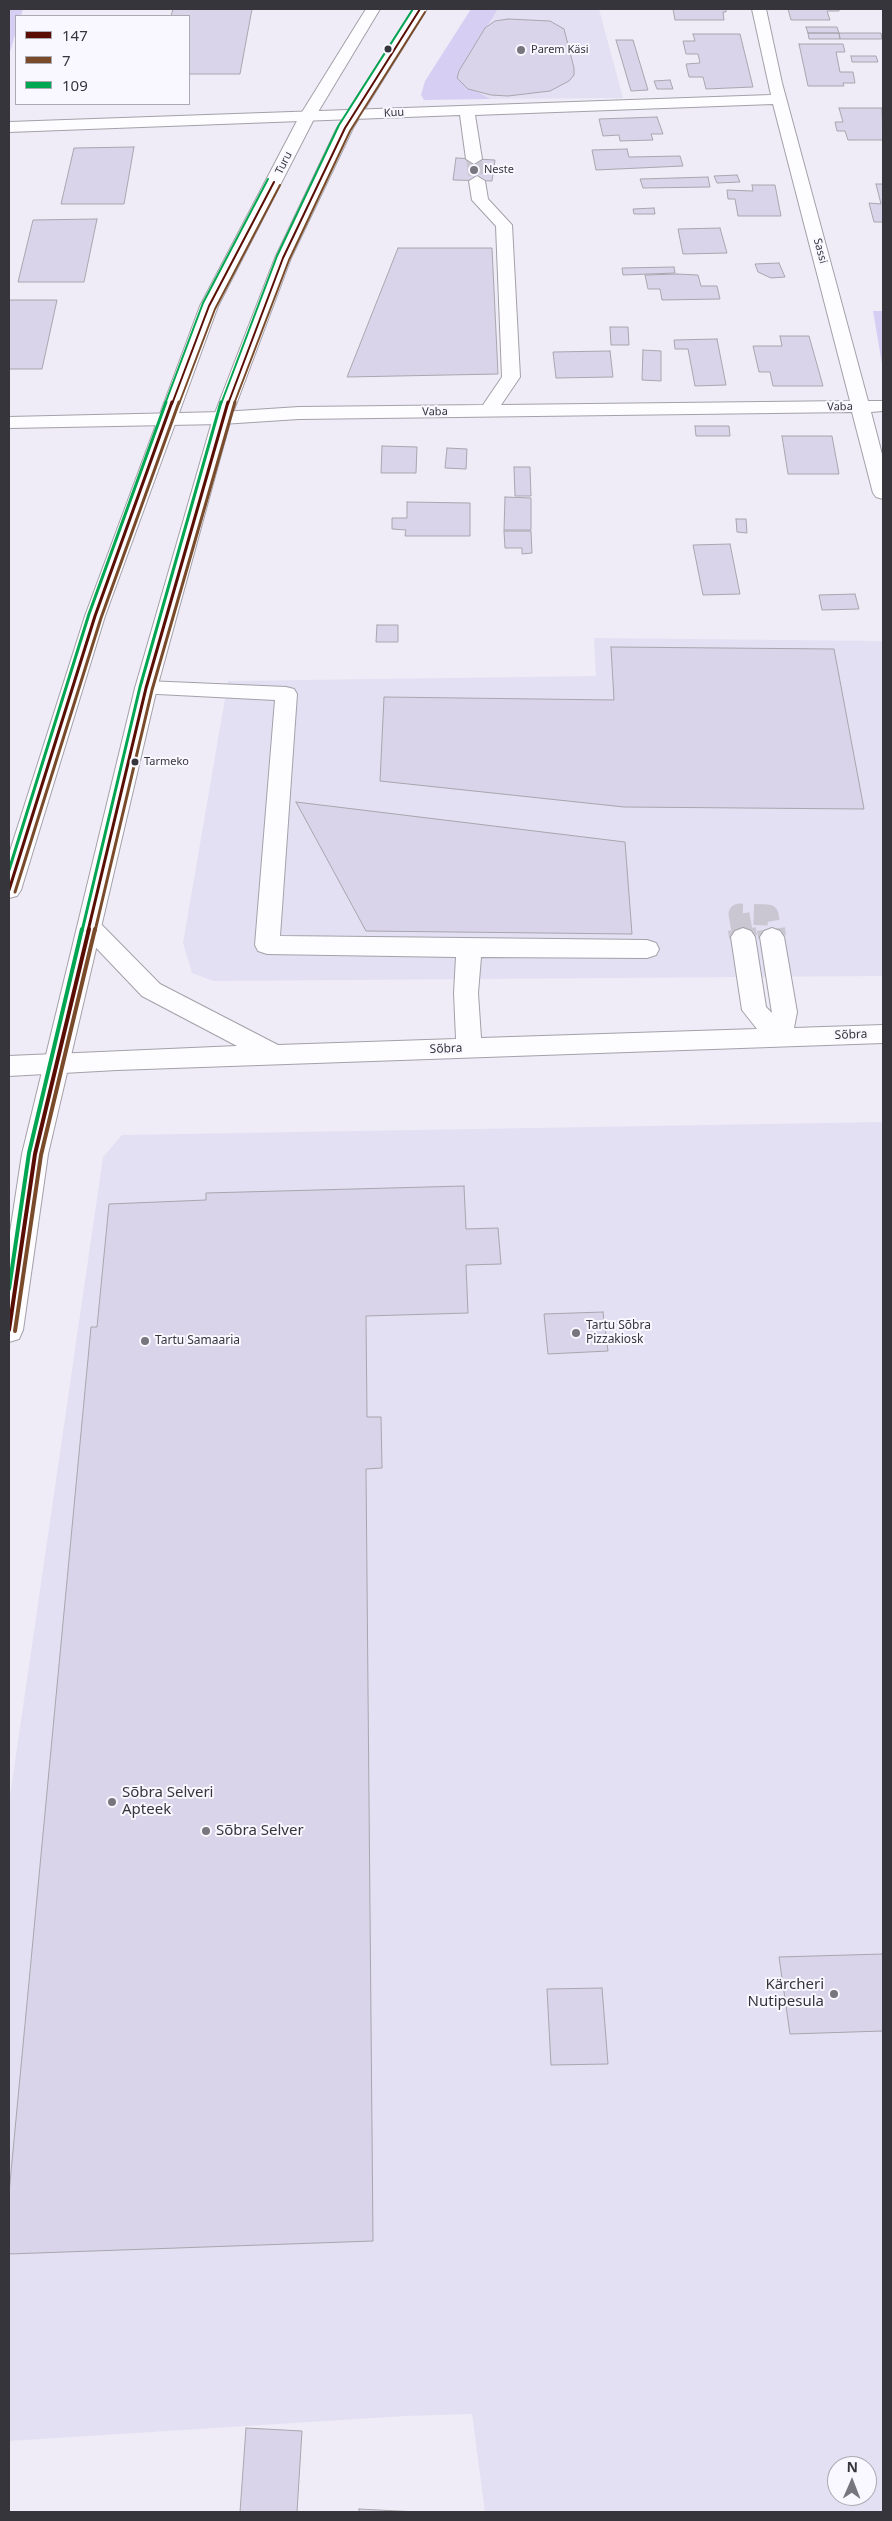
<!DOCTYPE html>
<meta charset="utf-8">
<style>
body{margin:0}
#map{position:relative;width:892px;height:2521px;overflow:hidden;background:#efecf7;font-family:"Noto Sans",sans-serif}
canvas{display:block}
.frame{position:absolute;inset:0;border:10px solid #37353c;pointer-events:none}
.legend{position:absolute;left:15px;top:15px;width:175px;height:90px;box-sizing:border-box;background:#f9f7ff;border:1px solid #aba9b1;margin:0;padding:6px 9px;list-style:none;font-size:15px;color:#37353c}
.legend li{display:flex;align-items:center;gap:10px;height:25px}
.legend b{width:25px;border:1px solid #aba9b1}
.north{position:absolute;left:827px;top:2456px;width:50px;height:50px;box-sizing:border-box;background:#f9f7ff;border:1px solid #aba9b1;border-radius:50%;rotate:1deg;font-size:14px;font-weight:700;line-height:20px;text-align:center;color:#37353c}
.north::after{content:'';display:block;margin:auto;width:18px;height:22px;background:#77757d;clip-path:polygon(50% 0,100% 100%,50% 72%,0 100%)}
</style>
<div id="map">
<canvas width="892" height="2521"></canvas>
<div class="frame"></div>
<ul class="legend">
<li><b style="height:6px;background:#5a0e03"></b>147</li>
<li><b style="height:6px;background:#7a4b2a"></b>7</li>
<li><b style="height:6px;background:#00a651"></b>109</li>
</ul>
<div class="north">N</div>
</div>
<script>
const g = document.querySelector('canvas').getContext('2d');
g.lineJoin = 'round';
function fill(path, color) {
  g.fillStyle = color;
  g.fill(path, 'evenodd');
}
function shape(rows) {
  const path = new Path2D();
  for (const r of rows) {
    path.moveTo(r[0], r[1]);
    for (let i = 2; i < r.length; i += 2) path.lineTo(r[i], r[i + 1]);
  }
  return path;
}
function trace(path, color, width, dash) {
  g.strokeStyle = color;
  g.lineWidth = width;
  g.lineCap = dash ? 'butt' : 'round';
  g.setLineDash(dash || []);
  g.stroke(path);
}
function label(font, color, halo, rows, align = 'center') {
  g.font = font + ' "Noto Sans",sans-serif';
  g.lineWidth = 4;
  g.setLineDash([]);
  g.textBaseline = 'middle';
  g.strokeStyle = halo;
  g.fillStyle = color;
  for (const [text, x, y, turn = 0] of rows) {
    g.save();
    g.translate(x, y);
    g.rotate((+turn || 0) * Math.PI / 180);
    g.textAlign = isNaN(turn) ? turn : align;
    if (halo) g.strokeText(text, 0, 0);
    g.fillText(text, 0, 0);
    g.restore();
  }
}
fill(shape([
 [498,9,599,9,623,98,491,99,466,86,458,72],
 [594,638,883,641,883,976,213,981,192,973,183,943,228,681,596,676],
 [883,1122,883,2512,485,2512,472,2414,405,2416,9,2441,9,1803,103,1157,122,1135],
 [837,2466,867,2466,867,2496,837,2496]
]), '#e4e0f3');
fill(shape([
 [9,9,23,9,21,16,16,16,16,31,9,56],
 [471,9,498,9,459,72,466,86,491,99,424,100,421,95,425,81],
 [873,311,883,311,883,370]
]), '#d7cff3');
const building = shape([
 [173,9,252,9,240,74,189,74,189,16,171,16,173,9],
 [673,9,726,9,726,12,723,12,724,20,675,20,673,9],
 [788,9,839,9,839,11,827,11,830,20,791,20,788,9],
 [508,19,550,21,564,29,574,68,574,75,569,81,550,91,508,96,491,95,468,89,457,78,459,71,485,28,495,21,508,19],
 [806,27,837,27,839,33,808,33,806,27],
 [808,33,839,33,840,39,809,39,808,33],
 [839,33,881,33,882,39,840,39,839,33],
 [693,34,740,34,753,87,706,89,703,77,689,77,686,64,700,63,698,54,686,54,683,41,695,41,693,34],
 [616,40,633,40,648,90,631,91,616,40],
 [799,44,843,44,845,52,836,52,840,72,853,72,855,83,843,83,844,86,808,86,799,44],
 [851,56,876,56,878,62,852,62,851,56],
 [670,80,673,89,657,89,654,81,670,80],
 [839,108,882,108,883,140,848,140,845,131,837,131,835,122,843,122,839,108],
 [657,117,663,134,651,134,653,140,620,141,619,135,603,136,599,119,657,117],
 [134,147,124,204,61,204,74,148,134,147],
 [627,149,629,157,680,156,683,166,596,170,592,150,627,149],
 [456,158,495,160,492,181,453,180,456,158],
 [737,175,740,182,717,183,714,176,737,175],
 [708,177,710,187,643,188,640,179,708,177],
 [876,184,883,184,883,222,874,222,869,203,881,204,876,184],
 [752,185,775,185,781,216,738,216,735,199,728,199,727,190,753,191,752,185],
 [654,208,655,214,634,214,633,209,654,208],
 [97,219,84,282,18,282,33,220,97,219],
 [720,228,727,253,683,254,678,229,720,228],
 [398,248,492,248,498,374,347,377,398,248],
 [779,263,785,277,771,278,758,272,755,264,779,263],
 [674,267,675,273,623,275,622,268,674,267],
 [677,274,698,275,701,286,717,286,720,299,662,300,660,289,648,289,645,275,677,274],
 [9,300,57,300,42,369,9,369,9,300],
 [610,327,628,327,629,345,611,345,610,327],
 [780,336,809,336,823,386,773,386,770,372,759,372,753,346,782,346,780,336],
 [717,339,726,385,695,386,688,349,675,349,674,340,717,339],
 [643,350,661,351,661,381,642,380,643,350],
 [610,351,613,377,556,378,553,352,610,351],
 [695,426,729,426,730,436,696,436,695,426],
 [782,436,832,436,839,474,788,474,782,436],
 [382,446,417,447,416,473,381,473,382,446],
 [447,448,467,449,466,469,445,468,447,448],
 [514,467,530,467,531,496,515,496,514,467],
 [505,497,531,498,531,530,504,530,505,497],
 [407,502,470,503,470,536,405,536,406,530,392,529,392,518,407,518,407,502],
 [736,519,746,519,747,533,737,532,736,519],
 [504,531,531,531,532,553,522,554,522,548,505,548,504,531],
 [730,544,740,594,703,595,693,545,730,544],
 [855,594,859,609,822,610,819,595,855,594],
 [377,625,398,625,398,642,376,642,377,625],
 [611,647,834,649,864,809,624,807,380,781,384,697,614,700,611,647],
 [296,802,625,842,632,934,366,931,296,802],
 [464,1186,466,1229,498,1228,501,1264,466,1265,468,1313,366,1316,367,1417,381,1417,382,1468,366,1469,373,2241,9,2254,9,2193,91,1327,97,1327,109,1204,206,1200,206,1193,464,1186],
 [603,1312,608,1351,548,1354,544,1314,603,1312],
 [883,1954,883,2031,790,2034,779,1957,883,1954],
 [602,1988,608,2064,551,2065,547,1989,602,1988],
 [246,2428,302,2431,297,2512,240,2512,246,2428],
 [359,2509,418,2512,359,2512,359,2509]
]);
fill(building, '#d9d4e9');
trace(building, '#a8a6ae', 1);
trace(shape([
 [474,159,477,181]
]), '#cac7d2', 16, [16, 8]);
trace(shape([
 [742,931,739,914,768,915,771,931]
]), '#cac7d2', 21, [21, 11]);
trace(shape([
 [742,929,743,937],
 [771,929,772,937]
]), '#cac7d2', 28, [28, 14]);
const minor = shape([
 [752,9,766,9,782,83,868,401,883,401,883,411,871,412,883,458,883,499,876,497,873,493,852,412,299,419,222,424,9,428,9,417,222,412,299,407,483,405,502,377,496,226,472,200,469,181,477,176,485,181,488,199,512,225,520,377,501,405,850,401,773,104,475,115,482,159,474,164,466,159,460,115,9,132,9,122,771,95,752,9],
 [146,681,286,687,294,689,297,694,280,936,647,940,656,943,659,949,656,955,647,958,481,957,478,993,481,1038,757,1029,742,1010,731,937,735,931,743,928,751,931,755,937,766,1007,772,1013,760,937,764,931,772,928,780,931,784,937,797,1012,794,1028,883,1025,883,1043,117,1070,9,1076,9,1056,237,1046,142,996,82,933,78,927,82,921,90,918,98,921,160,984,278,1045,456,1039,454,993,456,957,267,954,258,951,255,945,275,700,138,693,135,688,138,683,146,681]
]);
const major = shape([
 [366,9,380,9,315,117,218,306,105,616,21,890,17,896,9,898,9,854,85,616,200,306,299,117,366,9],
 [413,9,427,9,353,128,291,258,231,418,157,688,48,1154,23,1330,19,1339,9,1342,9,1239,22,1154,135,688,213,418,275,258,337,128,413,9]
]);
trace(minor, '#a3a1a9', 2);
trace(major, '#a3a1a9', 2);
fill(minor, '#fdfcfe');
fill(major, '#fdfcfe');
trace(shape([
 [172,404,209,306,274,182],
 [228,404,283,258,345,128,420,9]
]), '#5a0e03', 2);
trace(shape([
 [9,890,95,616,172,402],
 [88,931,146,688,228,402]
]), '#5a0e03', 3);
trace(shape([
 [9,1330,35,1154,89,929]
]), '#5a0e03', 4);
trace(shape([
 [179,404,215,309,280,185],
 [234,404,289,260,350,131,425,12]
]), '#7a4b2a', 2);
trace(shape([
 [15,892,101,618,179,402],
 [95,931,152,690,235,402]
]), '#7a4b2a', 3);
trace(shape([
 [15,1331,41,1155,95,929]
]), '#7a4b2a', 4);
trace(shape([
 [165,404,203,303,268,179],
 [221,404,277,256,339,125,413,9]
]), '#00a651', 2);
trace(shape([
 [9,870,89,614,166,402],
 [82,931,140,687,221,402]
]), '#00a651', 3);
trace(shape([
 [9,1289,29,1153,82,929]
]), '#00a651', 4);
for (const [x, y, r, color] of [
 [388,49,4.5,"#37353c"],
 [521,50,5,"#77757d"],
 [474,170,5,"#77757d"],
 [135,762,4.5,"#37353c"],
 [576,1333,5,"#77757d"],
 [145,1341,5,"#77757d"],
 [112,1802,5,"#77757d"],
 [206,1831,5,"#77757d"],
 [834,1994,5,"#77757d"]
]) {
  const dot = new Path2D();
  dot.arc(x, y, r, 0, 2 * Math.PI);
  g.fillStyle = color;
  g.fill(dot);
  trace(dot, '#f9f7ff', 2);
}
label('11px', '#37353c', '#f9f7ff', [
 ["Parem Käsi",531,50],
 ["Neste",484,170]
], 'left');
label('11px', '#37353c', '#f9f7ff', [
 ["Kuu",394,113,-3],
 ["Turu",284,163,-63],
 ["Sassi",820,251,75],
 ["Vaba",840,407,-1],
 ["Vaba",435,412,-1]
]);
label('11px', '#37353c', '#f9f7ff', [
 ["Tarmeko",144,762]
], 'left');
label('12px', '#37353c', '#f9f7ff', [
 ["Sõbra",851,1035,-2],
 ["Sõbra",446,1049,-2]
]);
label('12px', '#37353c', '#f9f7ff', [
 ["Tartu Sõbra",586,1326],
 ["Pizzakiosk",586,1340],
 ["Tartu Samaaria",155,1341]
], 'left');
label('15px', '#37353c', '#f9f7ff', [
 ["Sõbra Selveri",122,1793],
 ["Apteek",122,1810],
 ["Sõbra Selver",216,1831],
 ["Kärcheri",824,1985,"right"],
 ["Nutipesula",824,2002,"right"]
], 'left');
</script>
